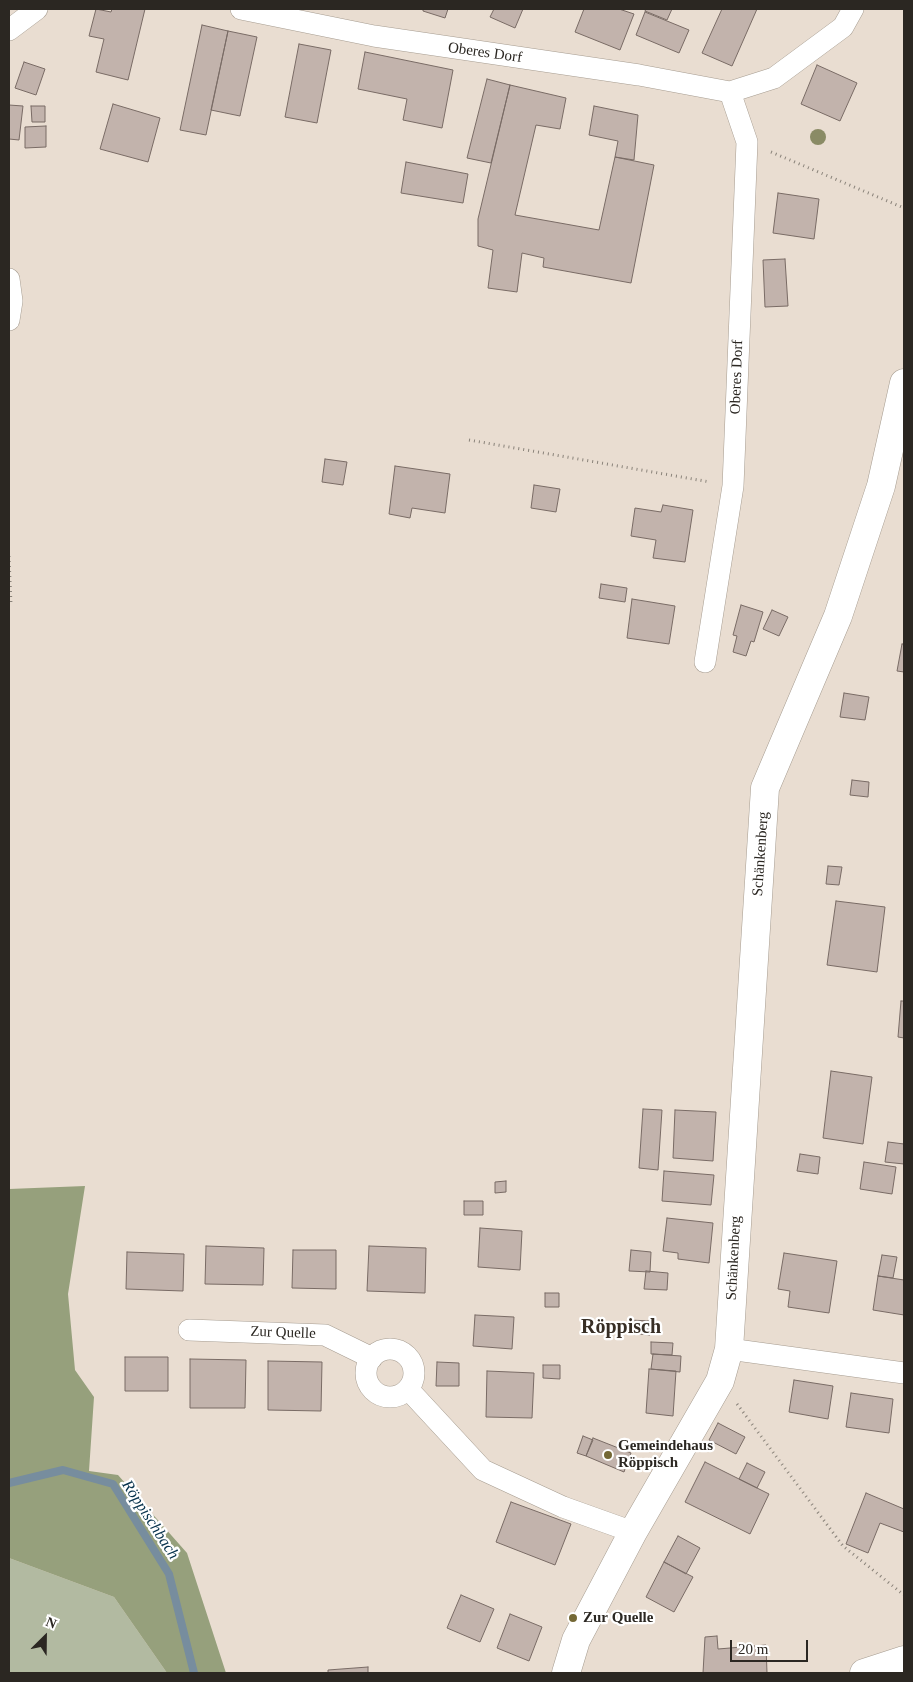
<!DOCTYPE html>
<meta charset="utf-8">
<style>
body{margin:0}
#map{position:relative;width:913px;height:1682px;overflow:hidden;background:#e9ddd1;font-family:Georgia,serif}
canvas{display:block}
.frame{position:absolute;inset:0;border:10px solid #2b2722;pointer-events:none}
.north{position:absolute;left:20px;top:1612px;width:50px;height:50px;-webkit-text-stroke:4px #fff;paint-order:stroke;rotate:23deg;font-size:14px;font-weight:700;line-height:20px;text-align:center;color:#2b2722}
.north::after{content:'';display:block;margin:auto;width:18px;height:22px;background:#2b2722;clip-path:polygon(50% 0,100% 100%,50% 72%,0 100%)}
.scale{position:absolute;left:730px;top:1640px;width:78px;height:22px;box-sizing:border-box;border:2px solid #2b2722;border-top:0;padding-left:6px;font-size:15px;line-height:18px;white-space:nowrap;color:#2b2722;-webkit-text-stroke:4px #fff;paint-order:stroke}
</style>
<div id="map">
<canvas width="913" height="1682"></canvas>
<div class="frame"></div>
<div class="north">N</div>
<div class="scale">20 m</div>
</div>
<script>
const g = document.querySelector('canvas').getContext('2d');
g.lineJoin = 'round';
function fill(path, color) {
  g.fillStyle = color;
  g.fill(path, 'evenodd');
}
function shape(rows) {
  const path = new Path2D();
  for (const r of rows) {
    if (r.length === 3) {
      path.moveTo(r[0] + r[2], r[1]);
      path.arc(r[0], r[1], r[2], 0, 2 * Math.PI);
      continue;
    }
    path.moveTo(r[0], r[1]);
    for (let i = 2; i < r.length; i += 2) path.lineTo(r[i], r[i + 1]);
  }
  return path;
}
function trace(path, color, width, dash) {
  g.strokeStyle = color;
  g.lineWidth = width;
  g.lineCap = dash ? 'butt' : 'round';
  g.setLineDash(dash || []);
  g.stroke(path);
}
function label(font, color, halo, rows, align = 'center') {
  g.font = font + ' Georgia,serif';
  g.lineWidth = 4.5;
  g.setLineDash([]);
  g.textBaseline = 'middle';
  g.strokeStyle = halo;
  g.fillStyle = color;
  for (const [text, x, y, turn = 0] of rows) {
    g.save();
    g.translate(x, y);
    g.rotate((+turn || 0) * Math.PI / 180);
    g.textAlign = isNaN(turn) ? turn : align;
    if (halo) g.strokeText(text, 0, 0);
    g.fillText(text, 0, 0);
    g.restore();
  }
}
fill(shape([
 [9,1558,114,1597,167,1673,9,1673]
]), '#b2baa1');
fill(shape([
 [85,1186,68,1294,75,1370,94,1397,89,1471,118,1475,187,1553,226,1673,167,1673,114,1597,9,1558,9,1189]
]), '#96a07c');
trace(shape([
 [9,1483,63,1470,113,1484,169,1574,194,1673]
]), '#778d9e', 8);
const building = shape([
 [96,9,111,12,112,9,145,9,128,80,96,72,104,39,89,36,96,9],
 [423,9,448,9,445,18,423,11,423,9],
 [494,9,523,9,515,28,490,17,494,9],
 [584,9,619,9,634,14,620,50,575,32,584,9],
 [646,9,672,9,667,20,645,11,646,9],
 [722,9,757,9,732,66,702,53,722,9],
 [645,12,689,30,679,53,636,35,645,12],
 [202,25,228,31,206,135,180,130,202,25],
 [228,31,257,37,240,116,211,110,228,31],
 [299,44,331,50,317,123,285,117,299,44],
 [365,52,453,70,442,128,403,120,407,99,358,89,365,52],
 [24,62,45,69,36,95,15,88,24,62],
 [817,65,857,83,840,121,801,104,817,65],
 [487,79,510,85,491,163,467,158,487,79],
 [510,85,566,98,560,129,536,125,515,215,599,230,615,157,654,165,631,283,543,267,544,258,522,253,517,292,488,288,493,250,478,246,478,219,510,85],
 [113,104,160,118,148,162,100,149,113,104],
 [9,105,23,106,19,140,9,139,9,105],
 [31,106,45,106,45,122,32,122,31,106],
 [594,106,638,115,634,160,615,157,618,141,589,135,594,106],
 [46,126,46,147,25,148,25,127,46,126],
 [406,162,468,174,463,203,401,193,406,162],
 [778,193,819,199,814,239,773,233,778,193],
 [785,259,788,306,765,307,763,260,785,259],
 [325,459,347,462,343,485,322,482,325,459],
 [395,466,450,474,445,513,412,508,410,518,389,514,395,466],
 [534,485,560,489,556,512,531,508,534,485],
 [663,505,693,510,685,562,653,558,656,540,631,536,635,508,661,512,663,505],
 [601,584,627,588,625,602,599,598,601,584],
 [632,599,675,606,669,644,627,638,632,599],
 [741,605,763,612,754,642,751,641,746,656,733,652,737,636,733,635,741,605],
 [772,610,788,617,779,636,763,629,772,610],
 [902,644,904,644,904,672,897,671,902,644],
 [844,693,869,697,865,720,840,717,844,693],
 [852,780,869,782,868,797,850,795,852,780],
 [828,866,842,867,839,885,826,884,828,866],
 [836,901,885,907,877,972,827,965,836,901],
 [901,1001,904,1001,904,1038,898,1037,901,1001],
 [831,1071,872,1077,863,1144,823,1138,831,1071],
 [643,1109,662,1110,658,1170,639,1168,643,1109],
 [675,1110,716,1112,713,1161,673,1158,675,1110],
 [888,1142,904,1144,904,1164,885,1162,888,1142],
 [800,1154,820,1157,818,1174,797,1171,800,1154],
 [864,1162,896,1167,892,1194,860,1189,864,1162],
 [664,1171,714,1175,711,1205,662,1201,664,1171],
 [506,1181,506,1192,495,1193,495,1182,506,1181],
 [464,1201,483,1201,483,1215,464,1215,464,1201],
 [667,1218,713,1223,709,1263,678,1259,678,1253,663,1251,667,1218],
 [480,1228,522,1231,520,1270,478,1267,480,1228],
 [206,1246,264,1248,263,1285,205,1284,206,1246],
 [369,1246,426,1248,425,1293,367,1291,369,1246],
 [293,1250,336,1250,336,1289,292,1288,293,1250],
 [631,1250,651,1252,650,1272,629,1271,631,1250],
 [127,1252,184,1254,183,1291,126,1289,127,1252],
 [784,1253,837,1261,829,1313,788,1307,790,1291,778,1289,784,1253],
 [882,1255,897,1257,893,1278,878,1276,882,1255],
 [646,1271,668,1273,667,1290,644,1289,646,1271],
 [878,1276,904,1280,904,1315,873,1310,878,1276],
 [545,1293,559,1293,559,1307,545,1307,545,1293],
 [475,1315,514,1317,512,1349,473,1346,475,1315],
 [629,1320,651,1321,650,1335,628,1333,629,1320],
 [651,1342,673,1343,672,1355,651,1354,651,1342],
 [653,1354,681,1356,680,1372,651,1369,653,1354],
 [125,1357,168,1357,168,1391,125,1391,125,1357],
 [190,1359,246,1360,245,1408,190,1408,190,1359],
 [268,1361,322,1362,321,1411,268,1410,268,1361],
 [437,1362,459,1363,459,1386,436,1386,437,1362],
 [543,1365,560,1365,560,1379,543,1378,543,1365],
 [649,1369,676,1371,673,1416,646,1413,649,1369],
 [487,1371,534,1373,532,1418,486,1417,487,1371],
 [794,1380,833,1386,828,1419,789,1412,794,1380],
 [851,1393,893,1399,889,1433,846,1427,851,1393],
 [718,1423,745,1437,736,1454,709,1440,718,1423],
 [583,1436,593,1440,586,1456,577,1453,583,1436],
 [593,1438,631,1453,624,1472,586,1456,593,1438],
 [705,1462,769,1494,750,1534,685,1502,705,1462],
 [747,1463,765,1472,757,1488,739,1479,747,1463],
 [866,1493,904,1509,904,1532,880,1523,868,1553,846,1544,866,1493],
 [511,1502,571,1524,555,1565,496,1542,511,1502],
 [678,1536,700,1548,686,1574,664,1562,678,1536],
 [664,1562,693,1577,674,1612,646,1597,664,1562],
 [461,1595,494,1609,480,1642,447,1628,461,1595],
 [510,1614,542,1627,529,1661,497,1648,510,1614],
 [717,1636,718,1649,766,1645,767,1673,703,1673,705,1637,717,1636],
 [368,1667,368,1673,328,1673,328,1670,368,1667]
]);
fill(building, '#c2b3ac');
trace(building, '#796b65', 1);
const street = shape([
 [241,9,374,36,639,75,730,92,774,78,843,27,853,9],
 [9,30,37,9],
 [9,279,12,301,9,320],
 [705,662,733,486,747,142,730,92],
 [189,1330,325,1335,372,1358],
 [729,1349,904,1373],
 [390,1373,24],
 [408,1389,483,1470,563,1507,633,1532]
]);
const secondary = shape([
 [566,1673,576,1640,633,1532,720,1381,729,1349,765,788,838,616,881,486,904,383],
 [864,1673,904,1660]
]);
trace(street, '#a69c90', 22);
trace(secondary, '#a69c90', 29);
trace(shape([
 [771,152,904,208],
 [469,440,710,482],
 [9,556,11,605],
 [737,1404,843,1546,904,1595]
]), '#898279', 3, [1, 4]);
trace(street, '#fff', 21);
trace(secondary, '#fff', 28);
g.fillStyle = '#8a8b65';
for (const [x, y] of [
 [818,137]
]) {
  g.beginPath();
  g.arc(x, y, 8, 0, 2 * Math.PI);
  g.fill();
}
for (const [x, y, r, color] of [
 [608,1455,5,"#746835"],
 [573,1618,5,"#746835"]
]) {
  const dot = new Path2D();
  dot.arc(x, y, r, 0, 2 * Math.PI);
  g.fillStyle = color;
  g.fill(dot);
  trace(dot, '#fff', 2);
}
label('15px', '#2b2722', '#fff', [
 ["Oberes Dorf",485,53,8],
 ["Oberes Dorf",737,377,-88],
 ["Schänkenberg",761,854,-86],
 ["Schänkenberg",734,1258,-87],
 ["Zur Quelle",283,1333,2]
]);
label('bold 15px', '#2b2722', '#fff', [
 ["Gemeindehaus",618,1446],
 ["Röppisch",618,1463],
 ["Zur Quelle",583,1618]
], 'left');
label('italic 16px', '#08334d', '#fff', [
 ["Röppischbach",150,1520,57]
]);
label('bold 20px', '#372e25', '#fff', [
 ["Röppisch",621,1328]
]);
</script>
